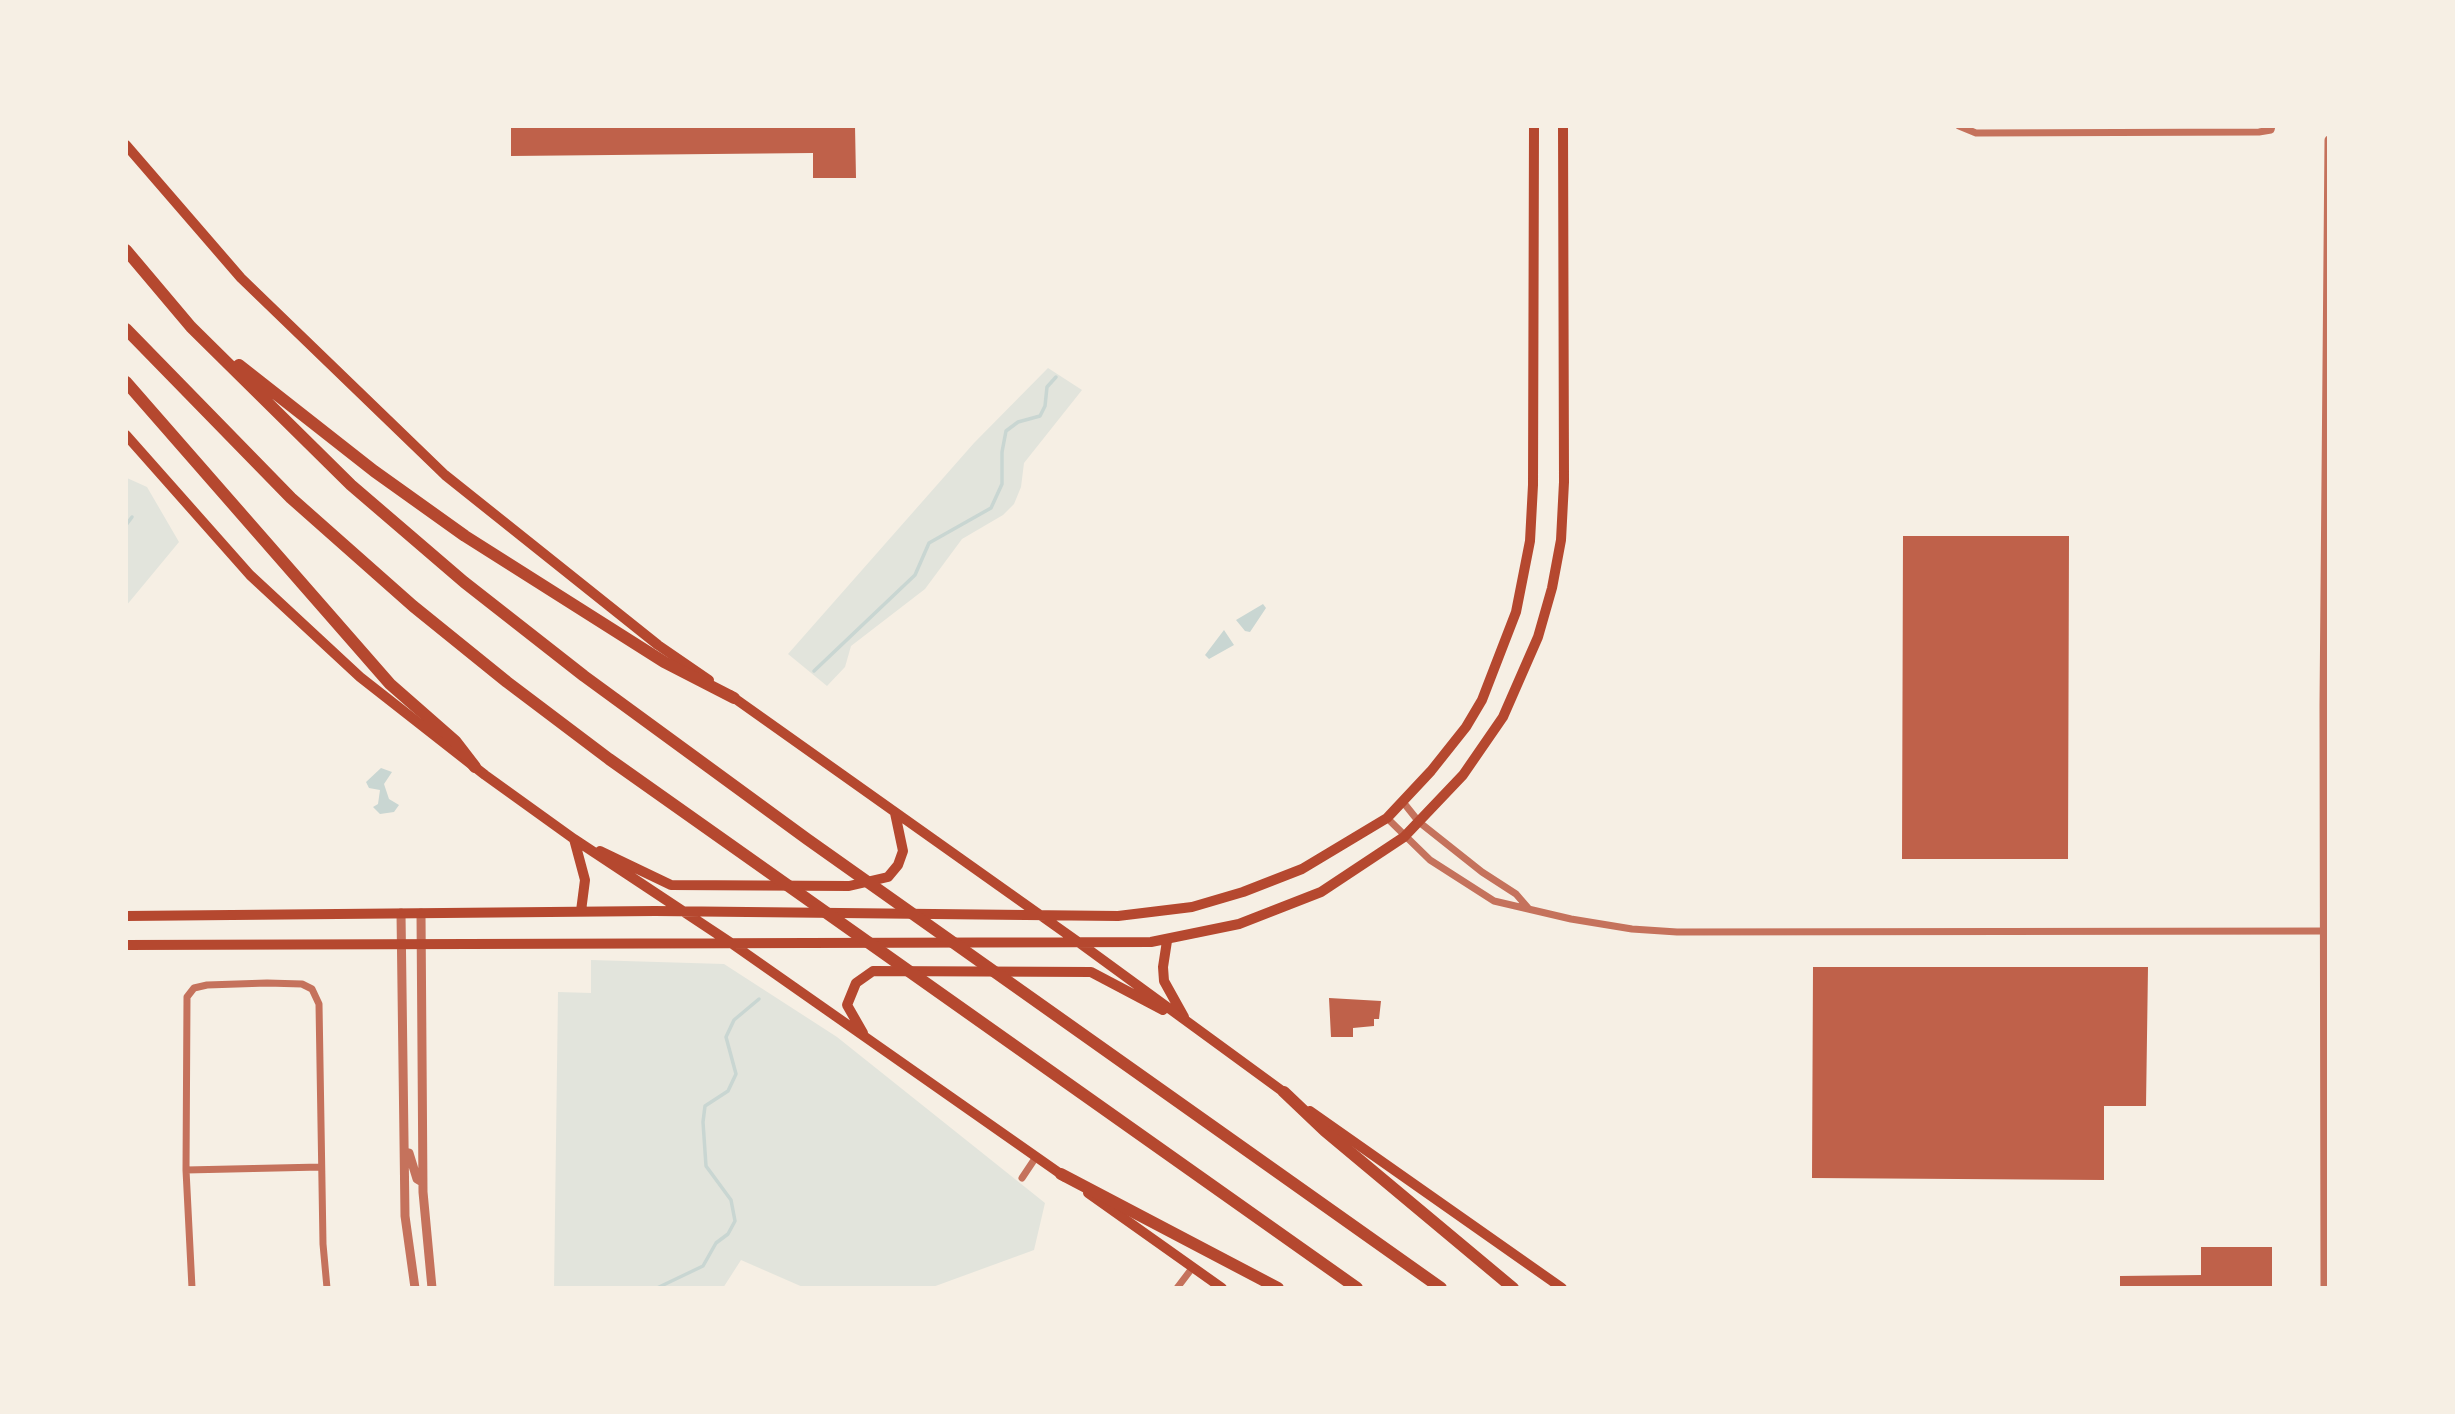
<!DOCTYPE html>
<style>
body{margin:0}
#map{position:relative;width:2455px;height:1414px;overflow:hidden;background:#f6efe4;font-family:Jost,sans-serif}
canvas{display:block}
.frame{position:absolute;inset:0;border:128px solid #f6efe4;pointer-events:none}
</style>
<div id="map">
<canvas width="2455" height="1414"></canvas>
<div class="frame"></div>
</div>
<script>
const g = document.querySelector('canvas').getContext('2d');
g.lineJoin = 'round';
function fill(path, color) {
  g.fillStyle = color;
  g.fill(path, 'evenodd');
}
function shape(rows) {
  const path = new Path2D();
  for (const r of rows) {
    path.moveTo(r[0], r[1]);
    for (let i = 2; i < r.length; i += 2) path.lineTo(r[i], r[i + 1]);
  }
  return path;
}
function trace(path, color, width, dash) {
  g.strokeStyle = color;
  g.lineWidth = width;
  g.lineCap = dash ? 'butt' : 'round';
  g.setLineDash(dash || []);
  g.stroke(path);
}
fill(shape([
 [1048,368,1082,390,1024,463,1021,487,1014,504,1003,515,962,539,925,589,851,646,845,667,827,686,788,654,974,443],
 [127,478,147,487,179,542,126,606],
 [591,960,724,964,837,1037,1045,1203,1034,1250,930,1288,805,1288,741,1260,723,1288,554,1288,558,992,591,993]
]), '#e2e4dc');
fill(shape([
 [1263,604,1266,608,1250,632,1245,631,1236,620],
 [1224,630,1234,645,1209,659,1205,655],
 [381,768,392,772,384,784,389,799,399,805,394,812,380,814,373,807,378,804,380,790,369,788,366,782]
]), '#c9d6d2');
trace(shape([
 [126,525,132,517],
 [814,671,915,575,929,543,991,508,1002,484,1002,452,1006,431,1018,422,1040,416,1045,406,1047,387,1056,377],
 [657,1288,703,1266,716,1243,728,1234,735,1221,731,1200,706,1166,703,1122,705,1106,728,1091,736,1074,726,1037,734,1020,759,999]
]), '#c9d6d2', 3.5);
fill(shape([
 [511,126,855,126,856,178,813,178,813,153,511,156],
 [1903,536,2069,536,2068,859,1902,859],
 [1813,967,2148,967,2146,1106,2104,1106,2104,1180,1812,1178],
 [1329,998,1381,1001,1379,1019,1374,1019,1374,1026,1353,1028,1353,1037,1331,1037],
 [2201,1247,2272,1247,2272,1288,2120,1288,2120,1276,2201,1275]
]), '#bf614a');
trace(shape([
 [1959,126,1976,133,2259,132,2271,130,2272,126],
 [1403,802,1419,822,1482,872,1516,894,1529,909],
 [1387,818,1430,860,1494,901,1571,919,1632,929,1677,932,2329,931],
 [186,1170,321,1167],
 [1022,1178,1036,1157],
 [192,1288,186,1170,187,997,194,988,207,985,267,983,302,984,312,989,319,1004,323,1244,327,1288],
 [1177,1288,1193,1267]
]), '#c5725c', 7);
trace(shape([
 [401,913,405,1216,415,1288],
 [421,913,423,1192,432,1288],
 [409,1153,417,1179,422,1182],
 [2325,1288,2324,704,2329,140]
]), '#c5725c', 9);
trace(shape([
 [126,145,241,278,445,475,658,645,709,680],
 [126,435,250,575,360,677,485,775,574,839,731,943,1065,1177],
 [730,695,1081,944,1289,1096],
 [574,839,585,880,581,911],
 [600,851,671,885,849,886,888,877,898,865,903,851,895,813],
 [126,916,655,911,1118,916,1192,907,1243,892,1302,869,1387,818,1431,771,1466,727,1482,700,1516,612,1530,541,1533,485,1534,126],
 [1167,941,1163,967,1164,981,1184,1017],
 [126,945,1151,942,1239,924,1321,892,1404,837,1463,775,1503,717,1538,637,1552,588,1561,540,1564,482,1563,126],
 [863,1033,847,1005,856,983,873,971,1091,972,1163,1010],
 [1310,1111,1562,1288],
 [1088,1193,1222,1288]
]), '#b5482f', 10);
trace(shape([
 [126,250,191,327,351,485,464,582,584,676,807,839,1441,1288],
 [126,329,291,498,413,606,507,682,609,759,1357,1288],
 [239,365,374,471,465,536,664,662,734,698],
 [126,382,390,684,455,741,475,767],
 [1284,1092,1325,1131,1513,1288],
 [1061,1174,1278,1288]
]), '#b5482f', 12);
</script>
